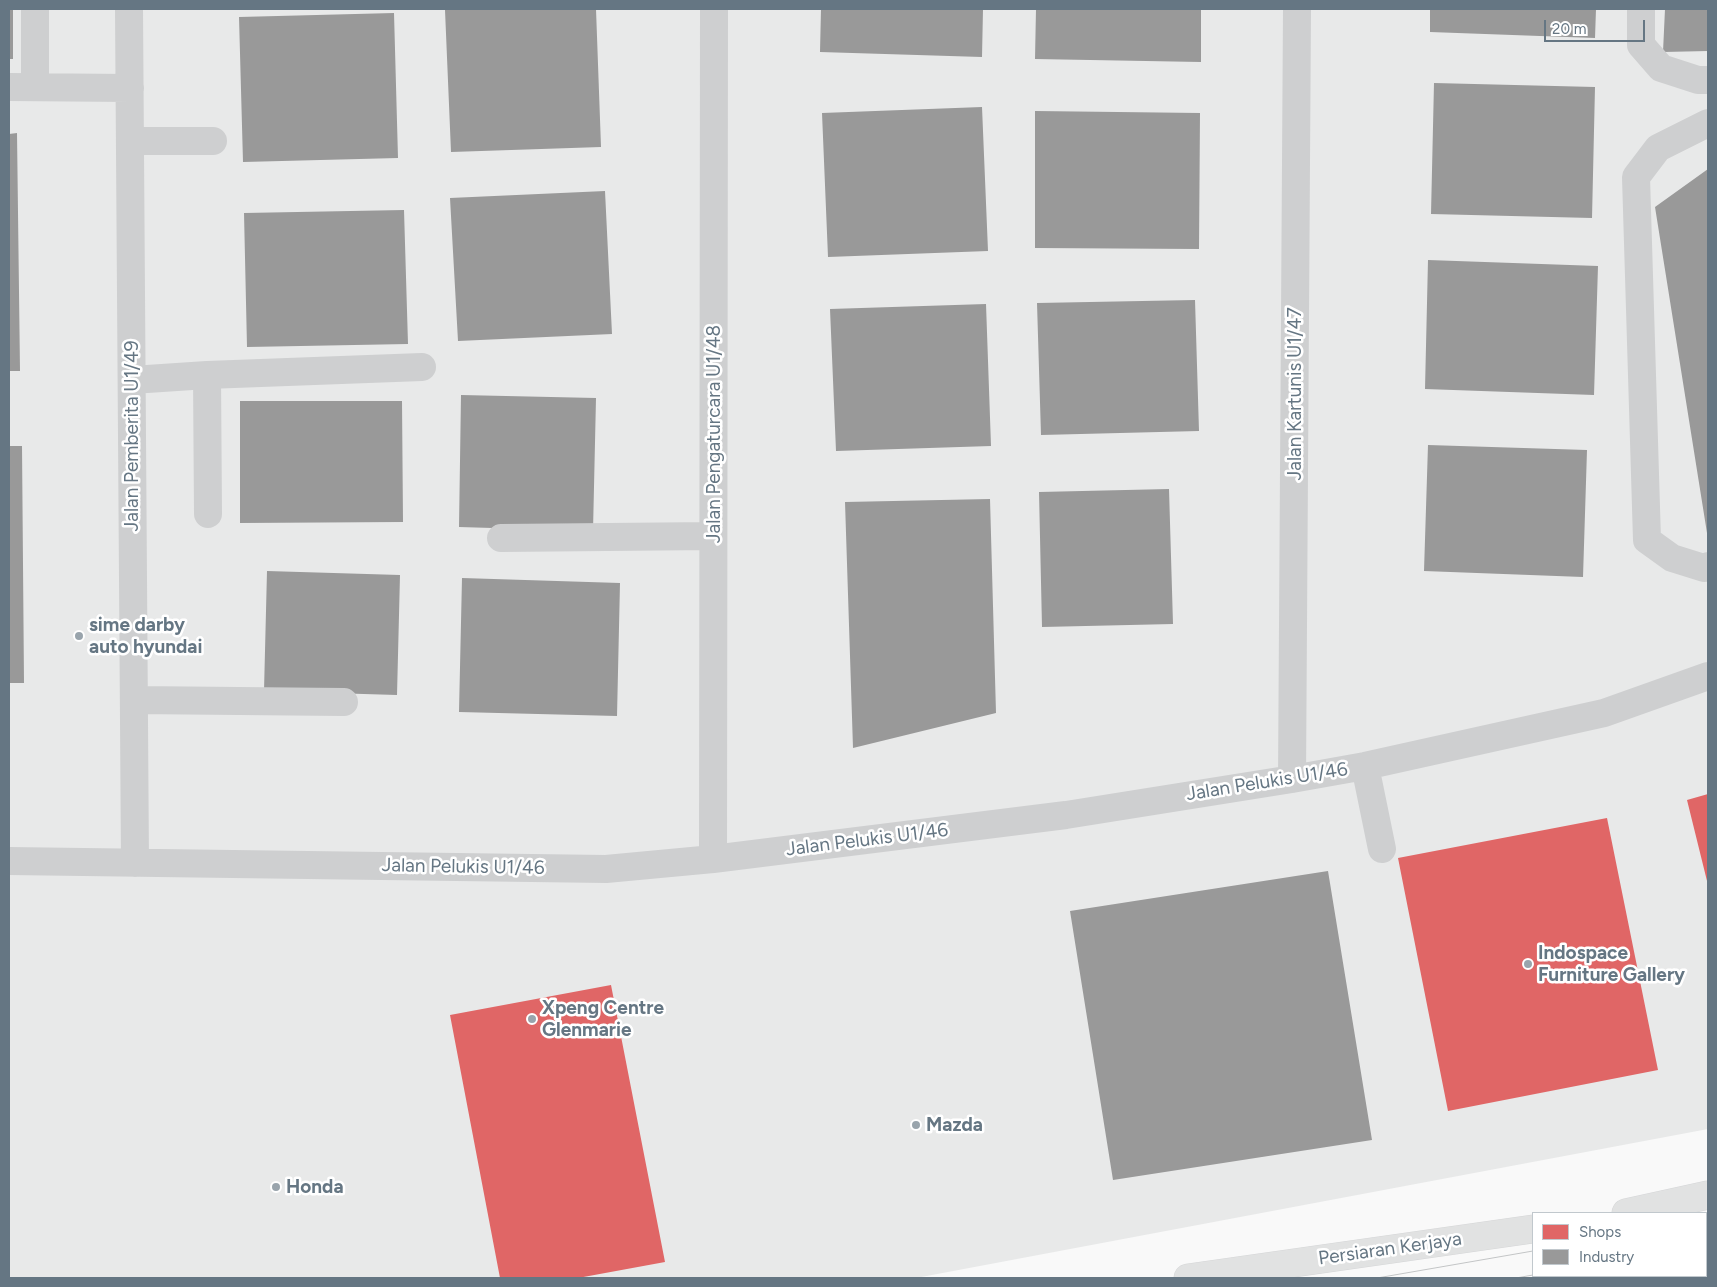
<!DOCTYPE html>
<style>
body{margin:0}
#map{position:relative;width:1717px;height:1287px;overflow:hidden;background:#f9f9f9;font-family:Figtree,sans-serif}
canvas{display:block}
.frame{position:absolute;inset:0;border:10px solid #657683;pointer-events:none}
.legend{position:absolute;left:1532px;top:1212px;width:175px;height:65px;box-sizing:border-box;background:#fff;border:1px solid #c1c8cd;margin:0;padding:6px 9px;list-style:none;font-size:15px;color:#657683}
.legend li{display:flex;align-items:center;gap:10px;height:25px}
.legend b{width:25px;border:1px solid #c1c8cd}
.scale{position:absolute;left:1544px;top:20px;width:101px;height:22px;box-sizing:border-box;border:2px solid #657683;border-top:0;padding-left:6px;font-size:15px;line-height:18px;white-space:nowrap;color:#657683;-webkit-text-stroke:4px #fff;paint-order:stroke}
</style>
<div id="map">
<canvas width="1717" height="1287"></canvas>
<div class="frame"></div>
<ul class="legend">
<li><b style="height:14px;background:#e06666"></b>Shops</li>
<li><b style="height:14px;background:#999"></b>Industry</li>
</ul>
<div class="scale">20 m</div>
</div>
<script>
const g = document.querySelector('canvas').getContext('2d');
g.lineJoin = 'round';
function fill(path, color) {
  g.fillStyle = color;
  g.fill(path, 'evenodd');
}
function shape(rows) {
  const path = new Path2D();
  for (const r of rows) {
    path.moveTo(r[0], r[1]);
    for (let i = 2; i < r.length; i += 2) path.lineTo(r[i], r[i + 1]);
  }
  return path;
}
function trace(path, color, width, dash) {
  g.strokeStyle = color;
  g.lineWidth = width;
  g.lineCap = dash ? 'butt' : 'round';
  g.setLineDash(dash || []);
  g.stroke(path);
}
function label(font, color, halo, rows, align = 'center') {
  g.font = font + ' Figtree,sans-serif';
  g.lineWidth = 5;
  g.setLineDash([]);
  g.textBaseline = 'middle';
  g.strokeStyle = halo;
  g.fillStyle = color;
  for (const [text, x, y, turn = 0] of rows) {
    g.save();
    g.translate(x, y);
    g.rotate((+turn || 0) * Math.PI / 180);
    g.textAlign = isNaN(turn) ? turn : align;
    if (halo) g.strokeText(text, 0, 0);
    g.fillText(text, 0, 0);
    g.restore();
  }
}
fill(shape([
 [9,9,1708,9,1708,1129,916,1278,9,1278]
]), '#e8e9e9');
fill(shape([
 [1708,794,1708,885,1687,800],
 [1607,818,1658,1070,1448,1111,1398,858],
 [611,985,665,1262,578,1278,500,1278,450,1015]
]), '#e06666');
fill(shape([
 [9,9,13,9,13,59,9,59],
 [493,9,596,9,601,147,451,152,445,10],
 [821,9,983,9,982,57,820,52],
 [1036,9,1201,9,1201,62,1035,59],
 [1430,9,1596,9,1595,38,1430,32],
 [1665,9,1708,9,1708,51,1663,52],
 [394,13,398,158,243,162,239,17],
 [1434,83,1595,87,1592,218,1431,214],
 [982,107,988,251,828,257,822,113],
 [1035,111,1200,113,1199,249,1035,248],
 [17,133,20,371,9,371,9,134],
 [1708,169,1708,533,1707,533,1655,207],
 [605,191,612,334,458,341,450,198],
 [404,210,408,344,247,347,244,213],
 [1428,260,1598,266,1594,395,1425,389],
 [1195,300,1199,431,1041,435,1037,303],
 [986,304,991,446,836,451,830,309],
 [461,395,596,398,593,531,459,527],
 [240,401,402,401,403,522,240,523],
 [1428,445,1587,450,1583,577,1424,571],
 [9,446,22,446,24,683,9,683],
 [1169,489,1173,624,1042,627,1039,492],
 [990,499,996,713,853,748,845,502],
 [267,571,400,575,397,695,264,691],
 [462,578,620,583,617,716,459,712],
 [1328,871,1372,1140,1113,1180,1070,911]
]), '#999');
const major = shape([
 [1626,1213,1708,1195],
 [1706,1256,1708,1256],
 [1188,1278,1533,1229],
 [1586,1278,1600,1276]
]);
trace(major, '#d5d6d7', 29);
trace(shape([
 [129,9,135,863],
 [1641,9,1641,45,1661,68,1698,80,1708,80],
 [9,87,130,88],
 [35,87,35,9],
 [1708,123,1658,148,1636,177,1647,540,1672,558,1704,568,1708,566],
 [130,141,213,141],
 [207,375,208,514],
 [132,380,207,375,422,367],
 [501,538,713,536],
 [134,700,344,702],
 [1365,766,1382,849],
 [1292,779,1297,9],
 [713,859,714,9],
 [9,861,606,869,713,859,1066,815,1292,779,1365,766,1604,713,1708,676]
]), '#cecfd0', 28);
trace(major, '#e1e2e2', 28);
trace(shape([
 [1706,1217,1708,1217],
 [1706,1242,1708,1241],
 [1377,1278,1533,1251],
 [1516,1278,1533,1275]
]), '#c3c5c6', 1);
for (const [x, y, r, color] of [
 [79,636,5,"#99a4ac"],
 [1528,964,5,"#99a4ac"],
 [532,1019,5,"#99a4ac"],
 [916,1125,5,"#99a4ac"],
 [276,1187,5,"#99a4ac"]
]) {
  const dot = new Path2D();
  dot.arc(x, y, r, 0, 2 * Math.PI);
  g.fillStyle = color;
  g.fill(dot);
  trace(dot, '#fff', 2);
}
label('19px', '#657683', '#fff', [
 ["Jalan Kartunis U1/47",1295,394,-90],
 ["Jalan Pengaturcara U1/48",714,434,-90],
 ["Jalan Pemberita U1/49",132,436,-90],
 ["Jalan Pelukis U1/46",1267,782,-9],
 ["Jalan Pelukis U1/46",867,840,-7],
 ["Jalan Pelukis U1/46",463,867,1],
 ["Persiaran Kerjaya",1390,1249,-8]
]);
label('bold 19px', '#657683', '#fff', [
 ["sime darby",89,625],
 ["auto hyundai",89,647],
 ["Indospace",1538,953],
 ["Furniture Gallery",1538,975],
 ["Xpeng Centre",542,1008],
 ["Glenmarie",542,1030],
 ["Mazda",926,1125],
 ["Honda",286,1187]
], 'left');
</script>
